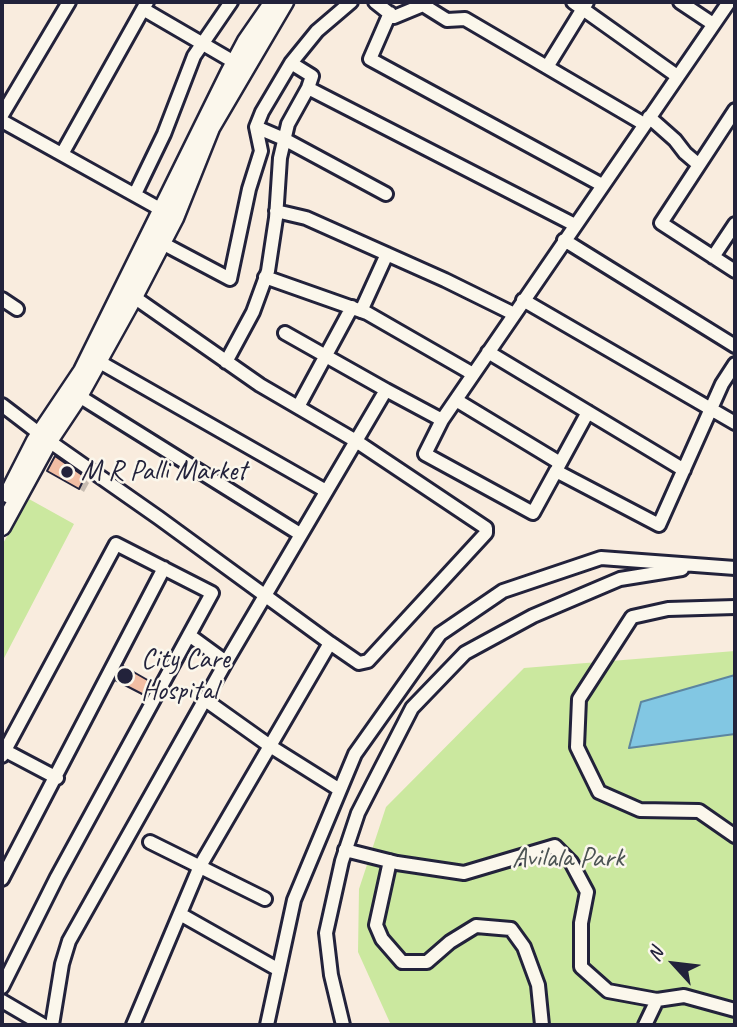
<!DOCTYPE html>
<style>
body{margin:0}
#map{position:relative;width:737px;height:1027px;overflow:hidden;background:#f9ecde;font-family:Caveat,sans-serif}
canvas{display:block}
.frame{position:absolute;inset:0;border:4px solid #22223b;pointer-events:none}
.north{position:absolute;left:639px;top:929px;width:70px;height:70px;-webkit-text-stroke:5px #fbf7ec;paint-order:stroke;rotate:297deg;font-size:19px;font-weight:700;line-height:28px;text-align:center;color:#22223b}
.north::after{content:'';display:block;margin:auto;width:24px;height:32px;background:#22223b;clip-path:polygon(50% 0,100% 100%,50% 72%,0 100%)}
</style>
<div id="map">
<canvas width="737" height="1027"></canvas>
<div class="frame"></div>
<div class="north">N</div>
</div>
<script>
const g = document.querySelector('canvas').getContext('2d');
g.lineJoin = 'round';
function fill(path, color) {
  g.fillStyle = color;
  g.fill(path, 'evenodd');
}
function shape(rows) {
  const path = new Path2D();
  for (const r of rows) {
    path.moveTo(r[0], r[1]);
    for (let i = 2; i < r.length; i += 2) path.lineTo(r[i], r[i + 1]);
  }
  return path;
}
function trace(path, color, width, dash) {
  g.strokeStyle = color;
  g.lineWidth = width;
  g.lineCap = dash ? 'butt' : 'round';
  g.setLineDash(dash || []);
  g.stroke(path);
}
function label(font, color, halo, rows, align = 'center') {
  g.font = font + ' Caveat,sans-serif';
  g.lineWidth = 5;
  g.setLineDash([]);
  g.textBaseline = 'middle';
  g.strokeStyle = halo;
  g.fillStyle = color;
  for (const [text, x, y, turn = 0] of rows) {
    g.save();
    g.translate(x, y);
    g.rotate((+turn || 0) * Math.PI / 180);
    g.textAlign = isNaN(turn) ? turn : align;
    if (halo) g.strokeText(text, 0, 0);
    g.fillText(text, 0, 0);
    g.restore();
  }
}
fill(shape([
 [29,499,74,524,2,662,2,545],
 [735,651,735,1025,391,1025,358,952,359,889,386,807,524,668]
]), '#cbe89f');
const water = shape([
 [735,675,735,734,629,748,641,702,735,675]
]);
fill(water, '#82c7e3');
trace(water, '#5c85a0', 2);
fill(shape([
 [49,470,84,478,89,483,84,492],
 [121,683,150,683,153,686,147,697]
]), '#0003');
const building = shape([
 [55,456,85,477,79,489,47,471,55,456],
 [123,666,151,682,144,695,115,680,123,666]
]);
fill(building, '#f2bea4');
trace(building, '#22223b', 2);
const street = shape([
 [375,2,394,17,423,5,447,20,465,19,644,124],
 [573,2,677,76],
 [680,2,713,24],
 [143,9,234,62],
 [390,13,370,59,602,185],
 [291,63,312,76,308,88],
 [547,67,587,2],
 [735,110,661,223,735,271],
 [2,115,69,2],
 [649,117,675,140,685,153,699,165],
 [2,121,169,214],
 [256,127,284,139,386,194],
 [62,154,147,2],
 [135,194,164,134,194,56,231,2],
 [276,211,306,218,445,280,514,314],
 [564,240,735,346],
 [162,243,230,279,249,189,261,151,256,127,262,112,291,63,317,31,351,2],
 [713,257,735,224],
 [265,277,367,313,473,374],
 [134,297,260,385,356,441,486,528,486,533,368,661,359,663,330,643],
 [2,299,17,309],
 [523,300,735,423],
 [361,311,387,254],
 [285,333,386,390],
 [488,352,684,470],
 [98,361,326,491],
 [226,362,253,312,268,271,276,218,280,158,288,124,308,88,575,225],
 [79,396,300,534],
 [456,400,560,463],
 [2,405,40,434],
 [298,407,352,307],
 [442,420,425,454,533,513,556,471,659,525,722,384,735,364],
 [49,441,159,518,330,643,200,866,133,1025],
 [558,467,588,412],
 [735,607,668,609,632,617,579,699,577,747,599,792,640,810,699,811,735,836],
 [226,662,386,390,442,420,729,2],
 [204,699,270,746,340,790],
 [2,749,57,778],
 [2,756,116,544,212,593,57,877,2,987],
 [150,842,265,899],
 [345,850,397,863,464,873,555,846,571,862,587,892,581,923,581,967,608,991,657,1000],
 [390,861,376,925,382,939,402,962,427,962,450,942,476,926,511,929,524,947,538,985,542,1025],
 [2,879,164,568],
 [180,914,279,970],
 [2,1001,43,1025],
 [52,1025,62,964,69,941,226,662,189,635],
 [267,1025,294,900,355,754,440,634,503,591,601,558,735,568],
 [343,1025,331,975,326,933,342,861,358,813,412,708,465,653,533,616,620,579,682,569],
 [645,1025,657,1000,684,996,735,1010]
]);
const secondary = shape([
 [8,494,35,441,82,371,229,73,246,41,273,2],
 [2,527,49,441,79,396,134,297,175,218,211,128,285,2]
]);
trace(street, '#22223b', 18);
trace(secondary, '#22223b', 21);
trace(street, '#fbf7ec', 12);
trace(secondary, '#fbf7ec', 16);
for (const [x, y, r, color] of [
 [67,472,7,"#22223b"],
 [125,676,9,"#22223b"]
]) {
  const dot = new Path2D();
  dot.arc(x, y, r, 0, 2 * Math.PI);
  g.fillStyle = color;
  g.fill(dot);
  trace(dot, '#fbf7ec', 2.5);
}
label('28px', '#22223b', '#fbf7ec', [
 ["M R Palli Market",81,472],
 ["City Care",141,660],
 ["Hospital",141,692]
], 'left');
label('28px', '#4c5454', '#fbf7ec', [
 ["Avilala Park",568,859]
]);
</script>
